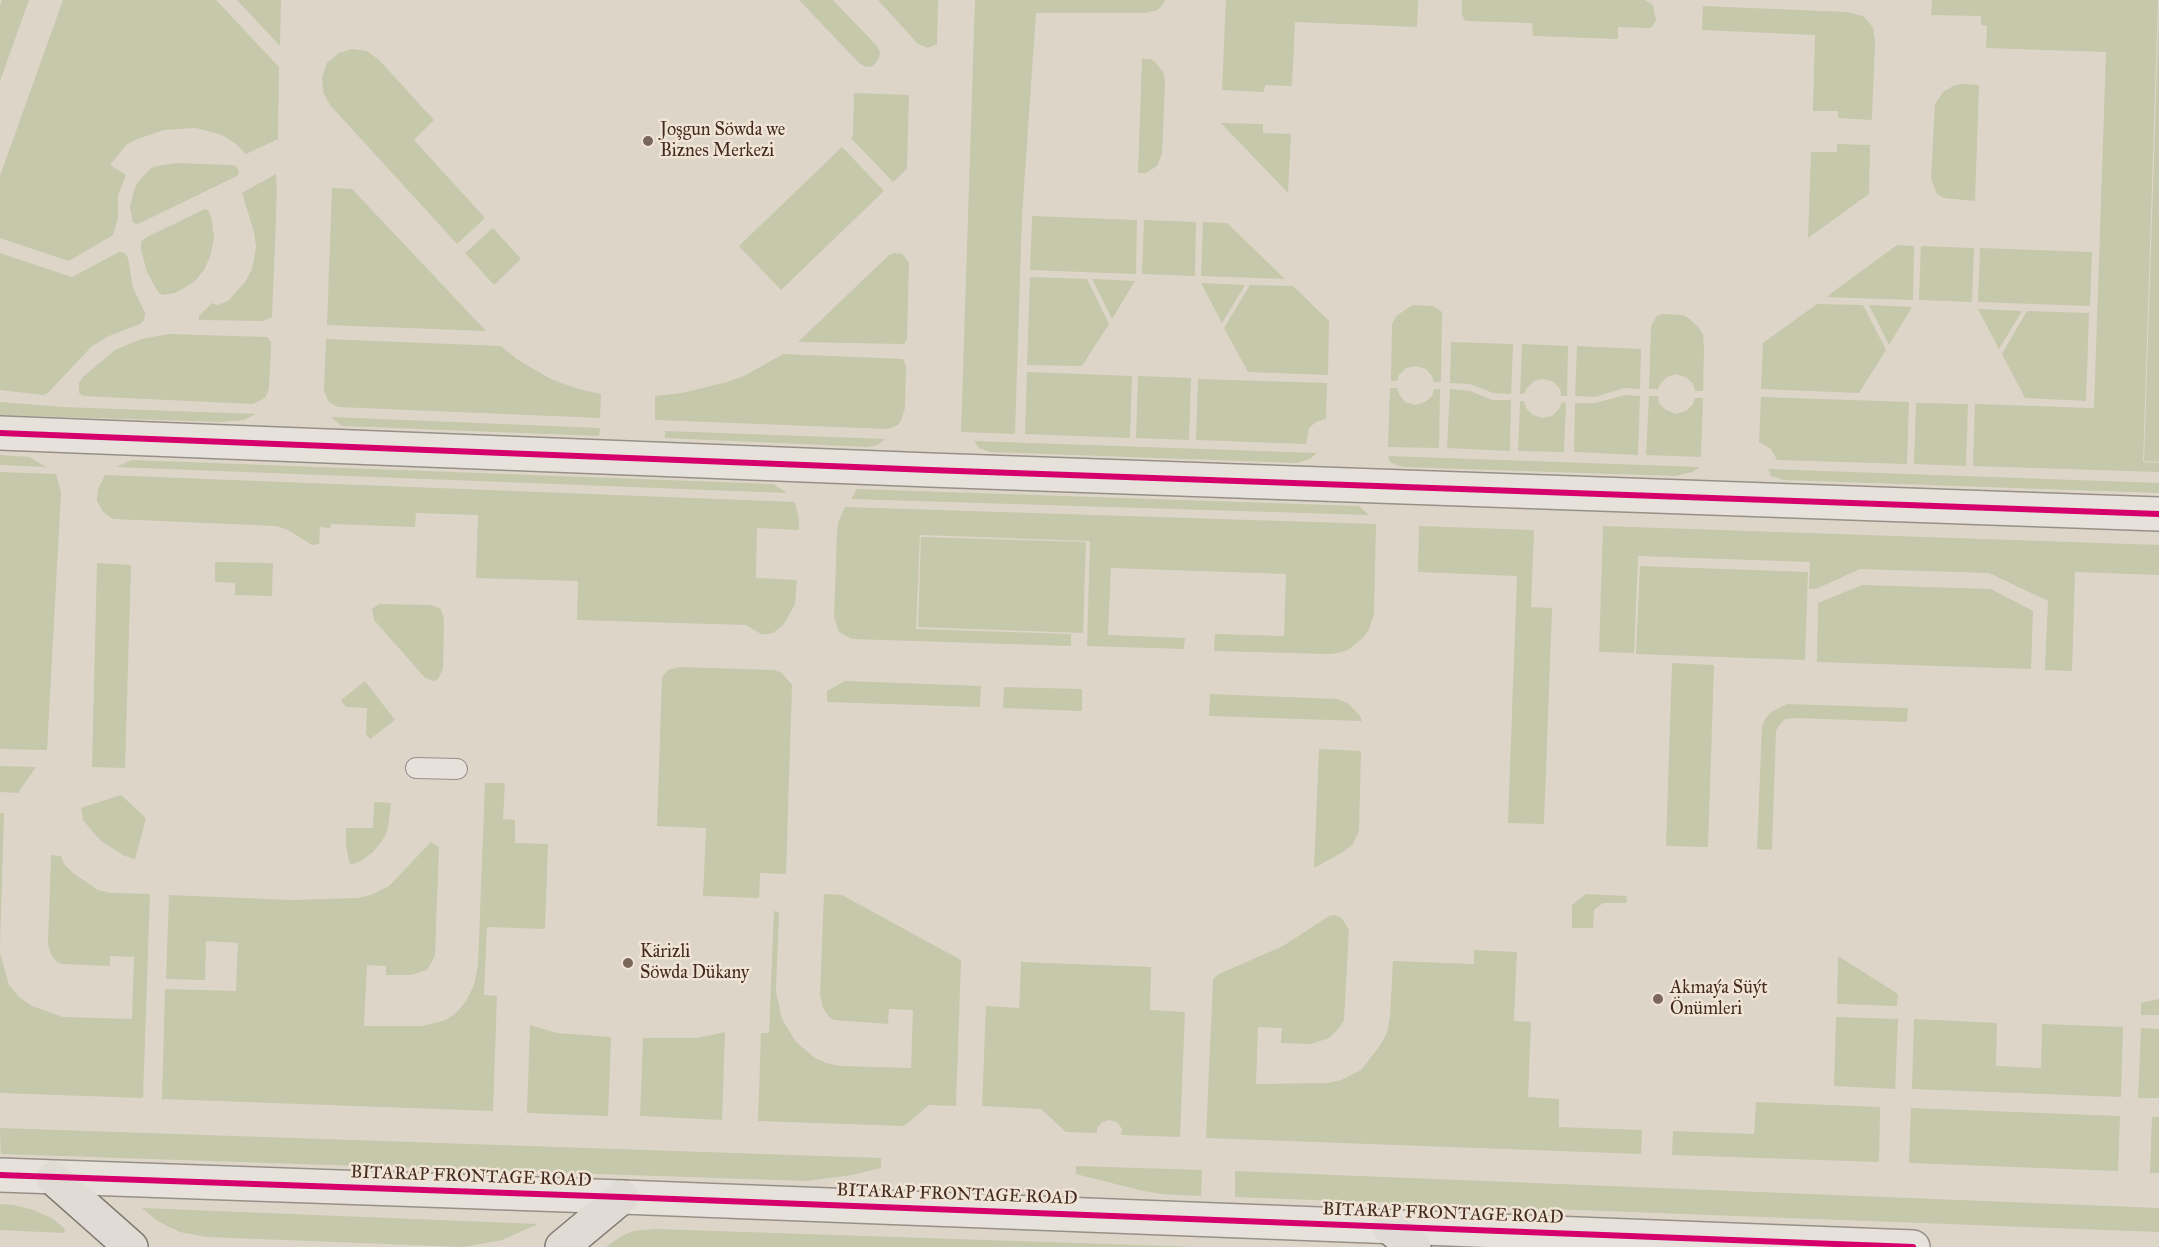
<!DOCTYPE html>
<meta charset="utf-8">
<style>
body{margin:0}
canvas{display:block;background:#ddd5c8}
</style>
<canvas width="2159" height="1247"></canvas>
<script>
const g = document.querySelector('canvas').getContext('2d');
g.lineJoin = 'round';
function fill(path, color) {
  g.fillStyle = color;
  g.fill(path, 'evenodd');
}
function shape(rows) {
  const path = new Path2D();
  for (const r of rows) {
    path.moveTo(r[0], r[1]);
    for (let i = 2; i < r.length; i += 2) path.lineTo(r[i], r[i + 1]);
  }
  return path;
}
function trace(path, color, width, dash) {
  g.strokeStyle = color;
  g.lineWidth = width;
  g.lineCap = dash ? 'butt' : 'round';
  g.setLineDash(dash || []);
  g.stroke(path);
}
function label(font, color, halo, rows, align = 'center') {
  g.font = font + ' "IM FELL Great Primer",serif';
  g.lineWidth = 5;
  g.setLineDash([]);
  g.textBaseline = 'middle';
  g.strokeStyle = halo;
  g.fillStyle = color;
  for (const [text, x, y, turn = 0] of rows) {
    g.save();
    g.translate(x, y);
    g.rotate((+turn || 0) * Math.PI / 180);
    g.textAlign = isNaN(turn) ? turn : align;
    if (halo) g.strokeText(text, 0, 0);
    g.fillText(text, 0, 0);
    g.restore();
  }
}
fill(shape([
 [2,0,29,0,0,81,0,6],
 [63,0,216,0,279,67,278,139,246,154,236,144,222,135,196,128,164,130,137,139,126,145,110,165,126,175,118,195,118,219,113,235,69,261,0,238,0,176],
 [237,0,281,0,280,46],
 [799,0,833,0,877,46,880,53,878,60,873,66,866,67,859,63],
 [878,0,938,0,937,44,928,48,918,44],
 [975,0,1165,0,1162,6,1157,10,1145,13,1036,13,1022,216,1015,434,961,432],
 [1226,0,1418,0,1417,27,1295,22,1292,86,1265,85,1264,92,1222,90],
 [1462,0,1645,0,1653,5,1656,20,1652,27,1649,28,1618,27,1618,39,1533,36,1532,23,1465,21,1462,14],
 [1932,0,2158,0,2143,462,2159,463,2159,472,1973,466,1975,404,2094,408,2106,52,1986,48,1987,26,1981,25,1981,16,1931,15],
 [1703,6,1847,12,1863,16,1873,27,1875,41,1872,120,1838,118,1838,111,1813,111,1815,35,1702,30],
 [2159,6,2159,462,2144,461],
 [352,49,367,51,379,60,434,120,414,140,485,218,457,244,330,105,323,92,322,77,327,63,339,53],
 [1142,59,1150,59,1155,62,1163,72,1165,81,1162,154,1157,166,1146,173,1138,173],
 [1963,84,1979,85,1975,201,1944,198,1937,194,1931,179,1935,104,1943,92,1955,85],
 [854,93,909,95,907,169,893,182,851,138,853,136],
 [1221,123,1263,124,1263,133,1291,134,1288,193],
 [1837,144,1870,145,1869,194,1808,238,1811,152,1837,152],
 [842,147,884,191,781,290,739,246],
 [176,163,231,165,236,166,239,171,237,176,138,224,133,223,130,207,134,190,138,182,151,168,157,166],
 [276,174,277,191,272,317,264,321,199,320,199,316,212,303,217,305,228,301,245,282,252,269,256,247,254,232,242,193],
 [332,188,352,189,486,331,327,325],
 [205,209,209,211,212,220,214,239,210,257,204,270,195,281,186,287,175,293,162,295,158,292,147,272,141,250,141,242,145,238],
 [1032,216,1137,220,1136,274,1030,270],
 [1144,220,1196,222,1195,276,1142,274],
 [1203,222,1227,223,1285,279,1201,276],
 [493,228,521,259,494,285,465,253],
 [1897,245,1914,246,1913,300,1826,297],
 [1921,246,1974,248,1972,302,1919,300],
 [1980,248,2092,252,2090,306,1978,302],
 [119,252,125,253,128,258,133,288,145,313,144,320,140,324,109,336,92,346,48,393,43,395,0,390,0,253,72,277],
 [894,253,902,254,909,262,907,339,904,344,798,342,889,255],
 [1030,277,1087,279,1109,324,1082,366,1027,365],
 [1092,279,1135,281,1112,319],
 [1201,283,1245,285,1222,323],
 [1250,285,1293,286,1329,321,1328,375,1248,372,1224,328],
 [1817,304,1863,305,1886,350,1859,393,1761,389,1763,343],
 [1413,305,1433,306,1442,312,1441,382,1434,382,1432,376,1426,369,1416,366,1406,368,1399,375,1397,381,1391,381,1392,324,1396,316],
 [1869,305,1912,307,1889,345],
 [1978,309,2022,311,1999,349],
 [2027,311,2089,313,2086,401,2025,398,2002,354],
 [1663,314,1683,315,1691,320,1699,328,1703,335,1704,349,1703,391,1695,391,1693,384,1687,378,1677,374,1667,377,1660,384,1658,389,1649,389,1651,326,1657,316],
 [169,334,267,337,271,342,271,347,269,389,265,398,253,404,83,396,79,393,79,383,83,377,115,350,141,339],
 [326,339,501,346,518,360,551,379,578,389,601,394,600,418,338,407,329,402,324,391],
 [1451,342,1513,344,1511,394,1493,393,1470,384,1450,383],
 [1522,344,1568,346,1567,396,1561,396,1560,389,1554,382,1543,379,1534,381,1527,388,1524,394,1520,394],
 [1577,346,1641,349,1640,389,1624,388,1595,397,1575,396],
 [783,354,903,359,906,366,905,408,901,420,898,425,888,429,655,420,655,396,682,393,727,382,744,376],
 [1027,372,1132,376,1130,438,1025,434],
 [1138,376,1191,378,1189,440,1136,438],
 [1198,379,1327,383,1326,419,1316,422,1309,428,1306,444,1196,440],
 [1390,388,1397,388,1399,394,1405,402,1415,405,1425,402,1432,396,1434,389,1440,389,1439,448,1388,447],
 [1450,389,1470,391,1492,400,1511,400,1510,451,1447,448],
 [1625,395,1640,396,1638,455,1574,452,1575,403,1596,403],
 [1649,396,1658,396,1659,403,1666,410,1676,414,1686,411,1693,404,1695,398,1703,398,1701,457,1646,455],
 [1761,397,1909,402,1907,464,1777,460,1771,449,1759,442],
 [1520,401,1524,401,1526,408,1533,415,1542,418,1552,416,1559,409,1562,402,1566,403,1564,452,1518,451],
 [0,402,63,407,256,414,244,420,221,422,0,415],
 [1916,403,1968,404,1966,466,1914,464],
 [331,417,600,428,599,436,342,426],
 [665,431,886,439,877,445,868,447,665,438],
 [974,441,1317,453,1310,459,1297,463,990,452,979,448],
 [0,455,29,457,46,467,0,465],
 [1388,456,1700,467,1692,472,1675,476,1402,467,1390,462],
 [132,460,773,484,787,493,116,467],
 [1768,469,2159,483,2159,493,1784,480,1771,476],
 [0,472,56,474,61,493,47,750,0,749],
 [105,475,795,502,799,518,799,530,757,528,756,578,797,580,795,604,784,624,773,633,767,634,761,634,746,625,577,620,578,581,476,578,478,515,416,513,415,527,331,524,330,528,320,527,319,544,312,545,288,530,276,526,113,519,103,512,97,501,98,489],
 [857,489,1359,506,1369,515,851,499],
 [845,507,1376,524,1374,614,1369,629,1364,637,1348,650,1338,653,1330,654,1214,651,1215,634,1284,636,1286,574,1111,568,1108,635,1185,638,1184,649,1087,646,1090,541,920,535,916,629,1071,634,1071,646,852,639,839,632,834,617,837,533,838,523],
 [1419,526,1534,530,1531,607,1552,608,1544,824,1508,823,1517,576,1418,572],
 [1603,526,2159,545,2159,575,2075,572,2072,671,2045,670,2048,601,1989,573,1860,569,1816,589,1809,589,1810,562,1638,556,1634,653,1599,652],
 [921,537,1086,542,1083,633,918,627],
 [215,562,273,563,272,596,235,595,235,583,215,582],
 [97,563,131,565,125,768,92,767],
 [1640,566,1808,572,1805,660,1636,654],
 [1862,585,1991,589,2033,611,2031,669,1817,662,1818,603],
 [379,604,431,605,441,609,444,619,443,669,438,679,433,681,425,678,374,620,372,609],
 [1672,663,1714,665,1708,847,1666,846],
 [680,667,774,670,782,673,792,685,786,874,760,873,759,898,703,896,706,828,657,826,662,677,668,670],
 [365,681,395,720,370,739,366,734,367,708,346,707,341,700],
 [845,681,981,686,980,707,827,702,827,691],
 [1004,687,1082,689,1082,711,1003,708],
 [1210,694,1337,699,1349,704,1360,716,1362,721,1209,716],
 [1787,704,1908,708,1907,722,1796,718,1785,719,1778,727,1776,731,1772,850,1757,849,1762,727,1765,719,1771,712],
 [1319,749,1361,751,1359,831,1353,844,1343,852,1314,868],
 [0,766,36,767,18,793,0,792],
 [485,783,505,783,503,819,515,820,515,843,548,844,545,929,487,927,484,995,497,996,493,1111,162,1099,165,989,236,991,238,943,206,941,205,980,166,979,169,895,292,900,358,898,371,895,389,886,431,842,439,847,435,956,427,970,411,975,386,975,386,966,367,965,364,1026,423,1026,446,1020,457,1012,466,1001,474,985,478,965],
 [121,795,146,818,135,859,125,856,101,841,83,820,81,808],
 [374,802,391,803,388,828,384,838,373,852,361,861,351,865,349,861,346,845,346,828,373,828],
 [0,813,4,813,0,947],
 [51,855,61,856,64,864,73,873,98,890,111,893,150,894,143,1098,0,1093,0,953,9,985,19,997,32,1006,63,1017,132,1019,134,957,110,956,110,966,62,964,57,962,51,955,48,944],
 [824,894,842,895,961,960,956,1106,929,1105,904,1126,758,1121,761,1033,769,1033,774,911,779,912,776,992,782,1019,796,1042,815,1058,826,1063,839,1066,911,1068,913,1010,889,1009,888,1024,834,1020,829,1017,823,1008,820,994],
 [1586,894,1627,896,1626,903,1603,903,1594,910,1593,928,1572,928,1572,905],
 [1334,915,1342,918,1349,930,1344,1020,1339,1028,1329,1038,1311,1044,1281,1043,1282,1028,1258,1027,1256,1084,1328,1083,1341,1080,1361,1070,1379,1047,1387,1033,1390,1017,1393,961,1474,964,1474,950,1517,952,1514,1021,1531,1022,1528,1097,1559,1099,1559,1127,1642,1130,1641,1154,1206,1138,1213,979,1219,974,1283,946,1329,916],
 [1838,956,1898,994,1897,1006,1837,1004],
 [1021,962,1151,967,1150,1010,1185,1012,1180,1137,1121,1135,1122,1129,1117,1122,1109,1120,1102,1122,1097,1128,1097,1133,1066,1132,1041,1109,982,1106,986,1006,1019,1008],
 [2159,999,2159,1015,2141,1015,2141,1003],
 [1836,1017,1898,1019,1895,1089,1834,1086],
 [1914,1019,1997,1023,1996,1066,2041,1068,2042,1024,2123,1027,2121,1097,1912,1089],
 [530,1025,557,1033,611,1037,608,1116,527,1113],
 [2141,1028,2159,1029,2159,1098,2138,1098],
 [725,1032,722,1120,640,1116,643,1038,697,1038],
 [1756,1102,1880,1107,1879,1162,1672,1155,1673,1131,1754,1134],
 [1911,1108,2120,1116,2118,1171,1909,1163],
 [2152,1117,2159,1117,2159,1173,2150,1173],
 [0,1128,881,1158,881,1168,852,1175,807,1181,1,1154],
 [1076,1166,1202,1170,1201,1196,1161,1194,1143,1191,1076,1174],
 [1235,1171,2159,1208,2159,1232,1235,1197],
 [0,1204,14,1205,34,1210,53,1219,64,1228,65,1231,63,1233,0,1230],
 [142,1208,538,1224,502,1240,464,1247,207,1237,180,1232,167,1226,156,1220],
 [655,1229,1196,1247,606,1247,620,1237,633,1231]
]), '#c5c8ab');
const service = shape([
 [416,768,457,769]
]);
const minor = shape([
 [0,433,930,470,2159,514],
 [0,1175,622,1197,1913,1247]
]);
const primary = shape([
 [53,1178,131,1247],
 [1389,1227,1414,1247],
 [562,1247,622,1197]
]);
trace(service, '#989088', 22);
trace(minor, '#989088', 36);
trace(primary, '#827a72', 36);
trace(service, '#e6e1da', 20);
trace(minor, '#e6e1da', 33);
trace(primary, '#e0dbd4', 33);
trace(shape([
 [0,433,930,470,2159,514],
 [0,1175,622,1197,1913,1247]
]), '#d6006c', 6);
for (const [x, y, r, color] of [
 [648,141,6,"#7a665b"],
 [628,963,6,"#7a665b"],
 [1658,999,6,"#7a665b"]
]) {
  const dot = new Path2D();
  dot.arc(x, y, r, 0, 2 * Math.PI);
  g.fillStyle = color;
  g.fill(dot);
  trace(dot, '#efe4d5', 2);
}
label('18px', '#442a20', '#efe4d5', [
 ["Joşgun Söwda we",660,131],
 ["Biznes Merkezi",660,152],
 ["Kärizli",640,953],
 ["Söwda Dükany",640,974],
 ["Akmaýa Süýt",1670,989],
 ["Önümleri",1670,1010]
], 'left');
label('18px', '#442a20', '#efe4d5', [
 ["BITARAP FRONTAGE ROAD",471,1177,2],
 ["BITARAP FRONTAGE ROAD",957,1195,2],
 ["BITARAP FRONTAGE ROAD",1443,1214,2]
]);
</script>
